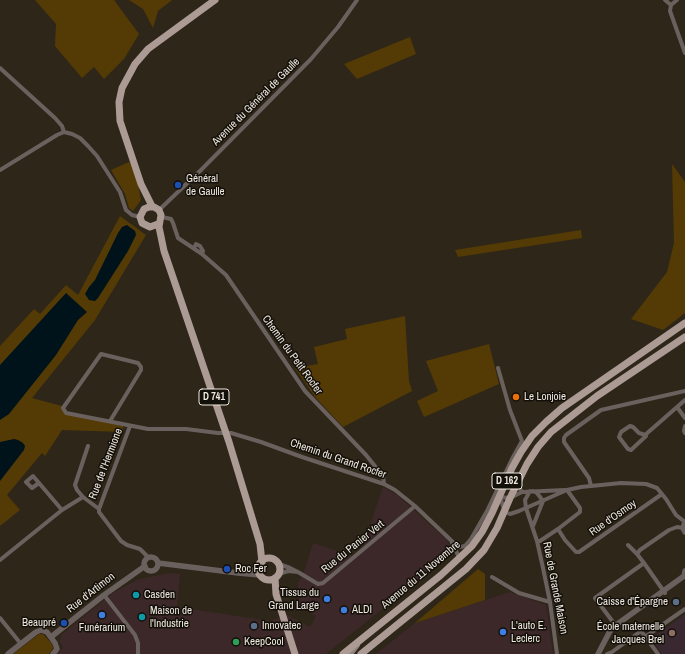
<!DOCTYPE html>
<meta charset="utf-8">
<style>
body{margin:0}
canvas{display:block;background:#2e2618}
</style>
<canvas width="685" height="654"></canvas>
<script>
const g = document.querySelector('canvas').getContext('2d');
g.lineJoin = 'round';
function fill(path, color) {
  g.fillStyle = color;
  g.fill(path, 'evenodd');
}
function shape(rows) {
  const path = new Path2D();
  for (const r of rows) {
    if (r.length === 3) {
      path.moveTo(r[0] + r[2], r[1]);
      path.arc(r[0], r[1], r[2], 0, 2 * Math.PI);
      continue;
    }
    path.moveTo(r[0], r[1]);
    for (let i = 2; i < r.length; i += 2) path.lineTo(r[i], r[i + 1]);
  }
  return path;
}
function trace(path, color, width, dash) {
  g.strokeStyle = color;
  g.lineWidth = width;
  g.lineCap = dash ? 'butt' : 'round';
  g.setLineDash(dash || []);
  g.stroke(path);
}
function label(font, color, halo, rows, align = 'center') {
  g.font = font + ' "Archivo Narrow",sans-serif';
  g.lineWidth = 3;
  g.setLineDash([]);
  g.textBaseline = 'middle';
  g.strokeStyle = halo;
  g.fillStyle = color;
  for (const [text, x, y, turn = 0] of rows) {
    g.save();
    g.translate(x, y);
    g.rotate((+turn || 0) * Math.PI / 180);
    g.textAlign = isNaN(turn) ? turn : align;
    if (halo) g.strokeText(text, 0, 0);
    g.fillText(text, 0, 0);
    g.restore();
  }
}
fill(shape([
 [383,487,397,495,446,539,454,552,326,654,57,654,63,648,60,642,61,635,113,593,139,579,171,573,180,574,177,607,270,621,287,615,310,627,316,616,299,606,298,584,304,572,313,543,352,556,363,546],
 [510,592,546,605,553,654,376,654,415,623]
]), '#3c2829');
fill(shape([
 [685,614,685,654,662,654,651,639]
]), '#3a2831');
fill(shape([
 [35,0,114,0,139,34,124,59,104,79,94,67,82,78,55,46,56,24],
 [129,0,172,0,158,11,153,28,143,9],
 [410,37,416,54,357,79,344,64],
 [129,162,131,164,138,184,141,200,133,211,129,208,125,194,111,170],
 [672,164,685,182,685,313,663,330,631,319,667,272,674,243],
 [120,216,146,235,95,320,32,398,62,406,64,413,123,426,123,432,62,430,45,456,42,453,7,495,20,510,0,526,0,346,34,309,40,314,66,285,78,295],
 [581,230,582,238,458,257,455,250],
 [405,316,409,381,412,391,343,427,315,397,295,368,318,364,314,347,347,339,345,329],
 [489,344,499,384,424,417,417,401,438,391,426,361],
 [478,569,485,574,485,600,415,623],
 [39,634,43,634,52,644,53,648,49,654,13,654]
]), '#543a05');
fill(shape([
 [127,225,135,231,136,235,128,251,98,298,95,301,89,300,85,294,89,287,95,280,118,233,122,227],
 [66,293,87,312,78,320,56,355,9,414,0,420,0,365],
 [14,439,18,440,23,443,25,446,24,450,0,481,0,442]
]), '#00131a');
trace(shape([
 [665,0,671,5,677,0],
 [671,5,670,11,685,53],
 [0,68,55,118,62,126,64,132],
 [0,170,57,135,64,132,72,134,80,138,88,146,97,156,120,192,126,210,132,215,140,217],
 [159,210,201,170,311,59,338,27,357,0],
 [162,217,171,219,173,223,178,238,202,254,203,251,200,246,196,244,194,248],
 [202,254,226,275,305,391,366,455,383,476,384,484],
 [677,407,685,418],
 [110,421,141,370,141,367,138,363,101,354,63,408,66,413,148,429,186,429,218,433,231,433,261,442,302,457,384,484,395,490,415,506,457,546,460,547,465,546,471,539,487,511,512,459,522,441,510,410,498,368],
 [130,426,99,509,99,512,121,541,127,545,140,549,148,557],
 [685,426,684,431,685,433],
 [645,435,639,433,633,427,630,426,621,432,619,437,628,449,631,450,646,436,645,435,685,400],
 [88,446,75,485,77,490,83,497,99,509],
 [39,483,32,488,26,482,33,476,39,483,62,510],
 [517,484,522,492,565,490],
 [591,486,589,478,564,442,564,438,566,435,601,410,685,391],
 [567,490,580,508,580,512,558,529,565,540,576,552,579,552,662,494],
 [530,491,525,500,526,508,537,541,543,568,550,602,557,654],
 [499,497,510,498,522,492],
 [500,497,505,512,510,514,519,511,567,490,581,487,621,483,646,484,657,488,666,499,676,515,685,522],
 [533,526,543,501,537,493,533,491],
 [537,541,540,541,558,529],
 [452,543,460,559],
 [628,545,637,554],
 [0,560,62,510,83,497],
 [644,563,665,593],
 [279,564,290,568,298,572,288,571,279,574],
 [298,572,318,584,323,583,415,506],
 [492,577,519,593,550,602],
 [104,595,135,635,138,643,138,654],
 [0,618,21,644],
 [616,625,613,622,595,598,644,563,637,554,640,550,669,530,677,527,683,528],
 [645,637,685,609],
 [607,654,612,652,641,631,658,654]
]), '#6a615e', 4);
trace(shape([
 [685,522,683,528,685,532],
 [151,564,7],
 [158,563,238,573,260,575],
 [247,572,254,570,259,566],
 [51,637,104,595,145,566],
 [8,654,36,632,41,630,47,632,55,643,57,649,53,654],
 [598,654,610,631,616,625,684,576,685,571]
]), '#6a615e', 5.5);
trace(shape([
 [350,654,357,645]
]), '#8f827d', 6);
trace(shape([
 [152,206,141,184,120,121,119,102,122,88,135,64,148,49,215,0],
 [158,224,150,227,142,223,140,217,144,209,149,207,154,207,159,210,161,215,159,227,164,251,229,442,260,544,262,562],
 [269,569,11],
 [275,578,276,594,295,654],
 [343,654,441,575,472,546,482,532,492,513,512,468,521,452,532,436,546,422,562,408,685,323],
 [361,654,466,569,484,550,497,528,510,498,527,464,538,447,551,432,597,396,685,337]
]), '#ac9b95', 7);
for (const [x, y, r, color] of [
 [178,185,4,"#1a4fb4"],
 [516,397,4,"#e8710a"],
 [227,569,4,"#1a4fb4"],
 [136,595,4,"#0f9aa8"],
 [327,599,4,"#3f7fe0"],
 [676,602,4,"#5c6f8a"],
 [344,610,4,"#3f7fe0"],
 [102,615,4,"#3f7fe0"],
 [142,617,4,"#0f9aa8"],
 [64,623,4,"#1a4fb4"],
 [254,626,4,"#5c6f8a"],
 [503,632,4,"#3f7fe0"],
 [672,633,4,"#8d6e63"],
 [236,642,4,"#2e9e5b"]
]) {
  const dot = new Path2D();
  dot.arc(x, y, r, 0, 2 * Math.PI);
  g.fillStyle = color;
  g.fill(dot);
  trace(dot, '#130f09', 1.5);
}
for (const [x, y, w] of [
 [214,397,30],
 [507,481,30]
]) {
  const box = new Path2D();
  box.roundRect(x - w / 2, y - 8, w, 16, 3);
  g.fillStyle = '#130f09';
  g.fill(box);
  trace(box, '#eee8df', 1);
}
label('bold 10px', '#eee8df', null, [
 ["D 741",214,397],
 ["D 162",507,481]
]);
label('11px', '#eee8df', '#130f09', [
 ["Avenue du Général de Gaulle",256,102,-45],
 ["Chemin du Petit Rocfer",292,355,54],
 ["Chemin du Grand Rocfer",338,459,19],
 ["Rue de l'Hermione",106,464,-69],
 ["Rue d'Osmoy",613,518,-35],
 ["Rue du Panier Vert",353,547,-39],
 ["Avenue du 11 Novembre",421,575,-40],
 ["Rue de Grande Maison",555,588,79],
 ["Rue d'Artimon",91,593,-38]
]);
label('11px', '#eee8df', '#130f09', [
 ["Général",186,179],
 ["de Gaulle",186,192],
 ["Le Lonjoie",524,397],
 ["Roc Fer",235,569],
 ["Tissus du",319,593,"right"],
 ["Grand Large",319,606,"right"],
 ["Casden",144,595],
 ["Caisse d'Épargne",668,602,"right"],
 ["ALDI",352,610],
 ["Maison de",150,611],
 ["l'Industrie",150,624],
 ["Beaupré",56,623,"right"],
 ["Innovatec",262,626],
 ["L'auto E.",511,626],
 ["Leclerc",511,639],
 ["École maternelle",664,627,"right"],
 ["Jacques Brel",664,640,"right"],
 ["Funérarium",102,628,"center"],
 ["KeepCool",244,642]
], 'left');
</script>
